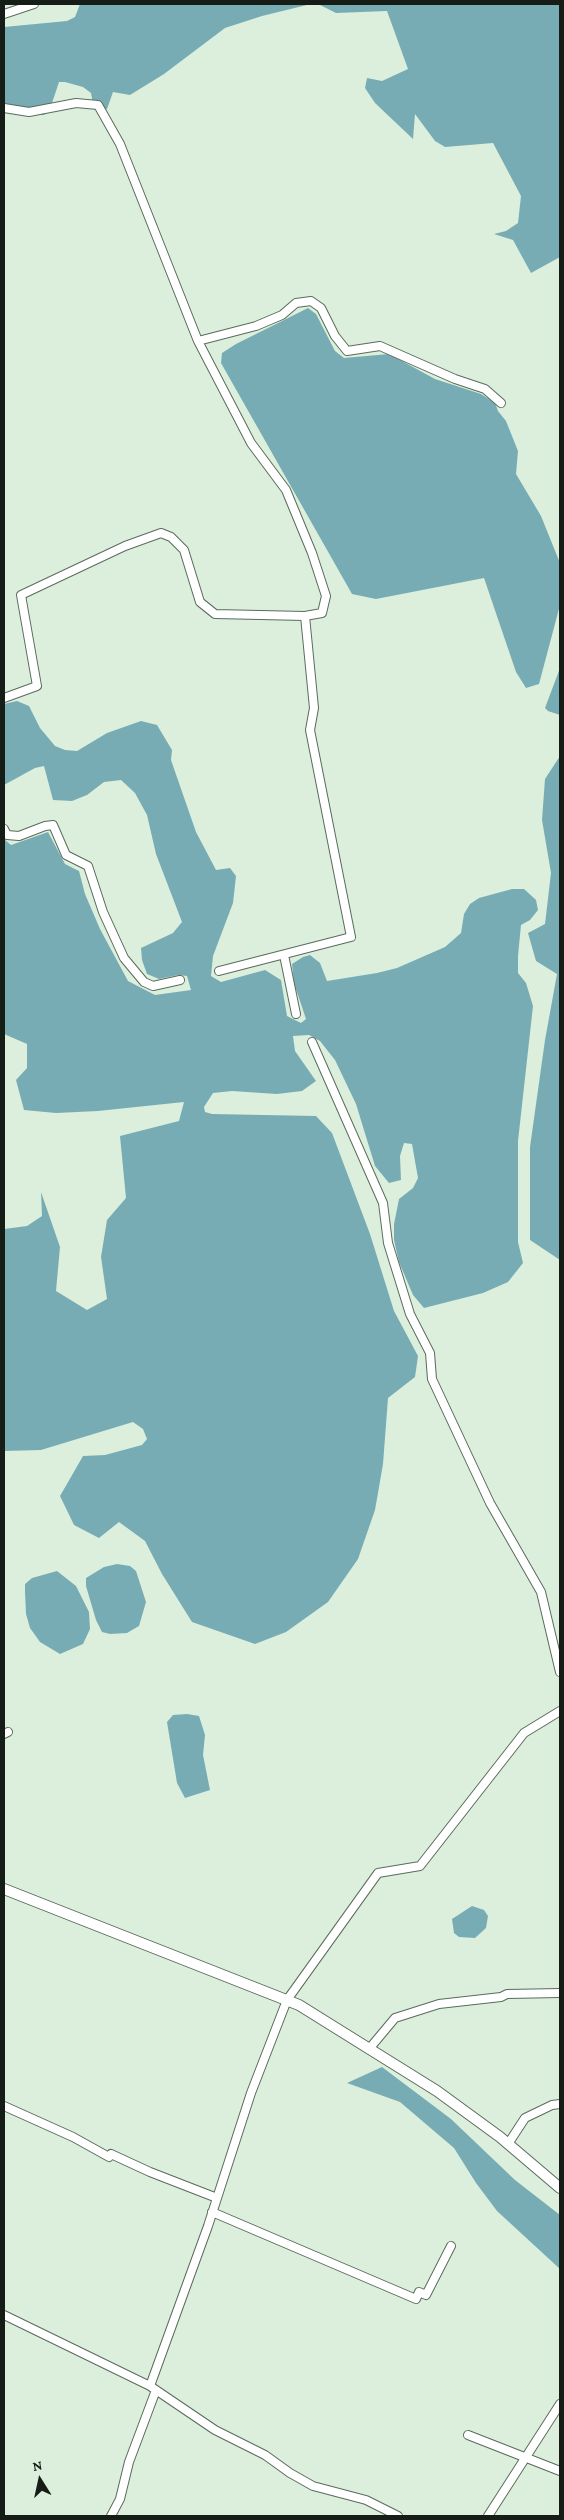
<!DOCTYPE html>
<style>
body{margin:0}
#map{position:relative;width:564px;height:2520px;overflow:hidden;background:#dcefdd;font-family:"Crimson Pro",serif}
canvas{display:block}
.frame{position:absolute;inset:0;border:5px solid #161d17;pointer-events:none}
.north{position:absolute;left:15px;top:2455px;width:50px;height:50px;-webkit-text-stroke:4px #dcefdd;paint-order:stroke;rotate:350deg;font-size:14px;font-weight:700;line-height:20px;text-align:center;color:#161d17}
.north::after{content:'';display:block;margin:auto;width:18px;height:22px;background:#161d17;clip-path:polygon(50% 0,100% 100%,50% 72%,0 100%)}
</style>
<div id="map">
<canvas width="564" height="2520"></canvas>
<div class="frame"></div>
<div class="north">N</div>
</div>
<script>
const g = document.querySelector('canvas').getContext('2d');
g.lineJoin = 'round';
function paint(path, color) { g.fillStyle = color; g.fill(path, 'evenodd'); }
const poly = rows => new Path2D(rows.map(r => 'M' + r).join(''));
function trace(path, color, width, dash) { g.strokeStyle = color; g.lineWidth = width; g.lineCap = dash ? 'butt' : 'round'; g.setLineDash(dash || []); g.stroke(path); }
const water = poly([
 [80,4,311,4,262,16,225,28,164,74,130,95,113,92,107,109,94,110,91,93,83,87,65,82,59,82,49,112,44,115,4,112,4,27,67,21,75,17],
 [318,4,560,4,560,257,531,273,513,240,494,234,506,231,518,223,521,196,493,143,445,147,435,141,415,114,413,139,375,103,365,88,367,78,382,81,408,69,387,11,336,13],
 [308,308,316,314,335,351,344,358,389,354,435,379,481,394,495,403,498,411,506,421,518,451,516,474,541,516,560,563,560,605,539,684,526,688,516,672,484,578,376,599,352,594,221,363,222,353,236,344],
 [560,668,560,715,548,711,545,708],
 [17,701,29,706,40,728,55,746,65,750,77,751,107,733,141,721,157,725,172,750,171,760,196,832,216,870,230,868,236,876,233,903,213,956,211,976,221,982,265,970,281,980,287,1016,301,1023,306,1019,294,983,292,964,303,957,310,955,320,963,327,981,377,973,397,968,445,947,461,933,464,914,470,904,479,898,512,889,524,889,536,900,538,910,530,920,521,925,518,956,518,973,526,983,533,1006,518,1141,518,1242,523,1263,508,1282,483,1293,424,1308,413,1295,399,1262,394,1240,394,1224,399,1199,413,1188,418,1178,412,1144,404,1143,400,1156,401,1180,389,1183,375,1166,356,1104,335,1060,320,1041,309,1035,293,1036,295,1051,316,1081,302,1091,277,1094,232,1091,213,1093,204,1107,205,1112,212,1114,316,1116,332,1133,370,1234,394,1311,418,1356,415,1377,388,1398,383,1464,375,1510,358,1559,328,1602,286,1632,255,1644,192,1622,162,1574,145,1541,119,1522,99,1538,74,1525,60,1496,83,1456,105,1455,142,1445,147,1439,143,1429,133,1422,41,1450,4,1451,4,1229,27,1226,42,1216,41,1192,60,1247,56,1291,87,1310,107,1299,101,1257,107,1220,126,1198,120,1136,179,1121,184,1102,98,1111,56,1113,24,1110,16,1080,27,1068,27,1044,4,1034,4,839,11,845,48,832,65,864,79,871,85,894,100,929,128,981,155,995,191,990,187,976,178,975,159,979,147,974,142,960,141,948,173,933,182,922,156,854,147,815,135,793,121,780,104,782,87,795,72,801,53,800,44,766,35,768,4,785,4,704],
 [560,756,560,1260,530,1240,530,1147,545,1040,557,974,536,961,528,933,545,924,551,873,542,820,545,779],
 [117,1564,130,1566,136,1571,146,1602,139,1626,127,1633,110,1634,102,1632,96,1620,86,1586,86,1578,104,1567],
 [57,1571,76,1586,89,1612,90,1629,83,1644,60,1654,40,1642,30,1628,26,1614,25,1592,25,1584,32,1578],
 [187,1714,199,1716,205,1735,203,1755,210,1790,185,1798,177,1783,167,1722,173,1715],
 [472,1906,484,1910,488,1916,486,1928,475,1938,459,1937,454,1933,452,1919],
 [382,2067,451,2119,515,2180,560,2215,560,2269,497,2211,476,2183,454,2148,400,2102,347,2083]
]);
const street = poly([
 [4,14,34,4],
 [4,108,29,112,76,103,98,105,120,144,198,341,256,326,282,315,296,303,311,301,321,308,335,336,347,351,380,346,455,379,485,389,501,403],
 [4,698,37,686,21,595,125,546,161,533,171,537,184,550,200,602,215,614,305,616,322,613,326,596,312,553,286,490,251,443,198,341],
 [4,829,7,835,19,836,45,826,53,825,66,855,88,866,103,912,124,958,144,982,153,986,180,980],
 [284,955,296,1014],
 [219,971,351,937,310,730,314,708,305,616],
 [312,1042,383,1203,388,1243,410,1314,430,1353,432,1379,490,1503,541,1592,560,1672],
 [4,1734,8,1732],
 [369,2049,395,2018,439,2004,501,1997,507,1994,560,1993],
 [4,2106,73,2137,109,2157,111,2154,150,2172,217,2198],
 [508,2144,525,2118,552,2105,560,2104],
 [212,2212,416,2299,419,2292,426,2295,451,2246],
 [4,2315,150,2386],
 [468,2435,560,2471],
 [111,2516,120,2499,129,2462,156,2390],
 [398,2516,366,2500,313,2486,290,2473,265,2455,215,2430,150,2386,208,2226,251,2093,287,2000,378,1873,420,1866,524,1733,560,1711],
 [488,2516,560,2404]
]);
const secondary = poly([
 [4,1889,299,2005,437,2091,500,2137,560,2188]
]);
paint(water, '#78acb4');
trace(street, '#5a6b5b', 10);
trace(secondary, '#5a6b5b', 12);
trace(street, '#fff', 8);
trace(secondary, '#fff', 10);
</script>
